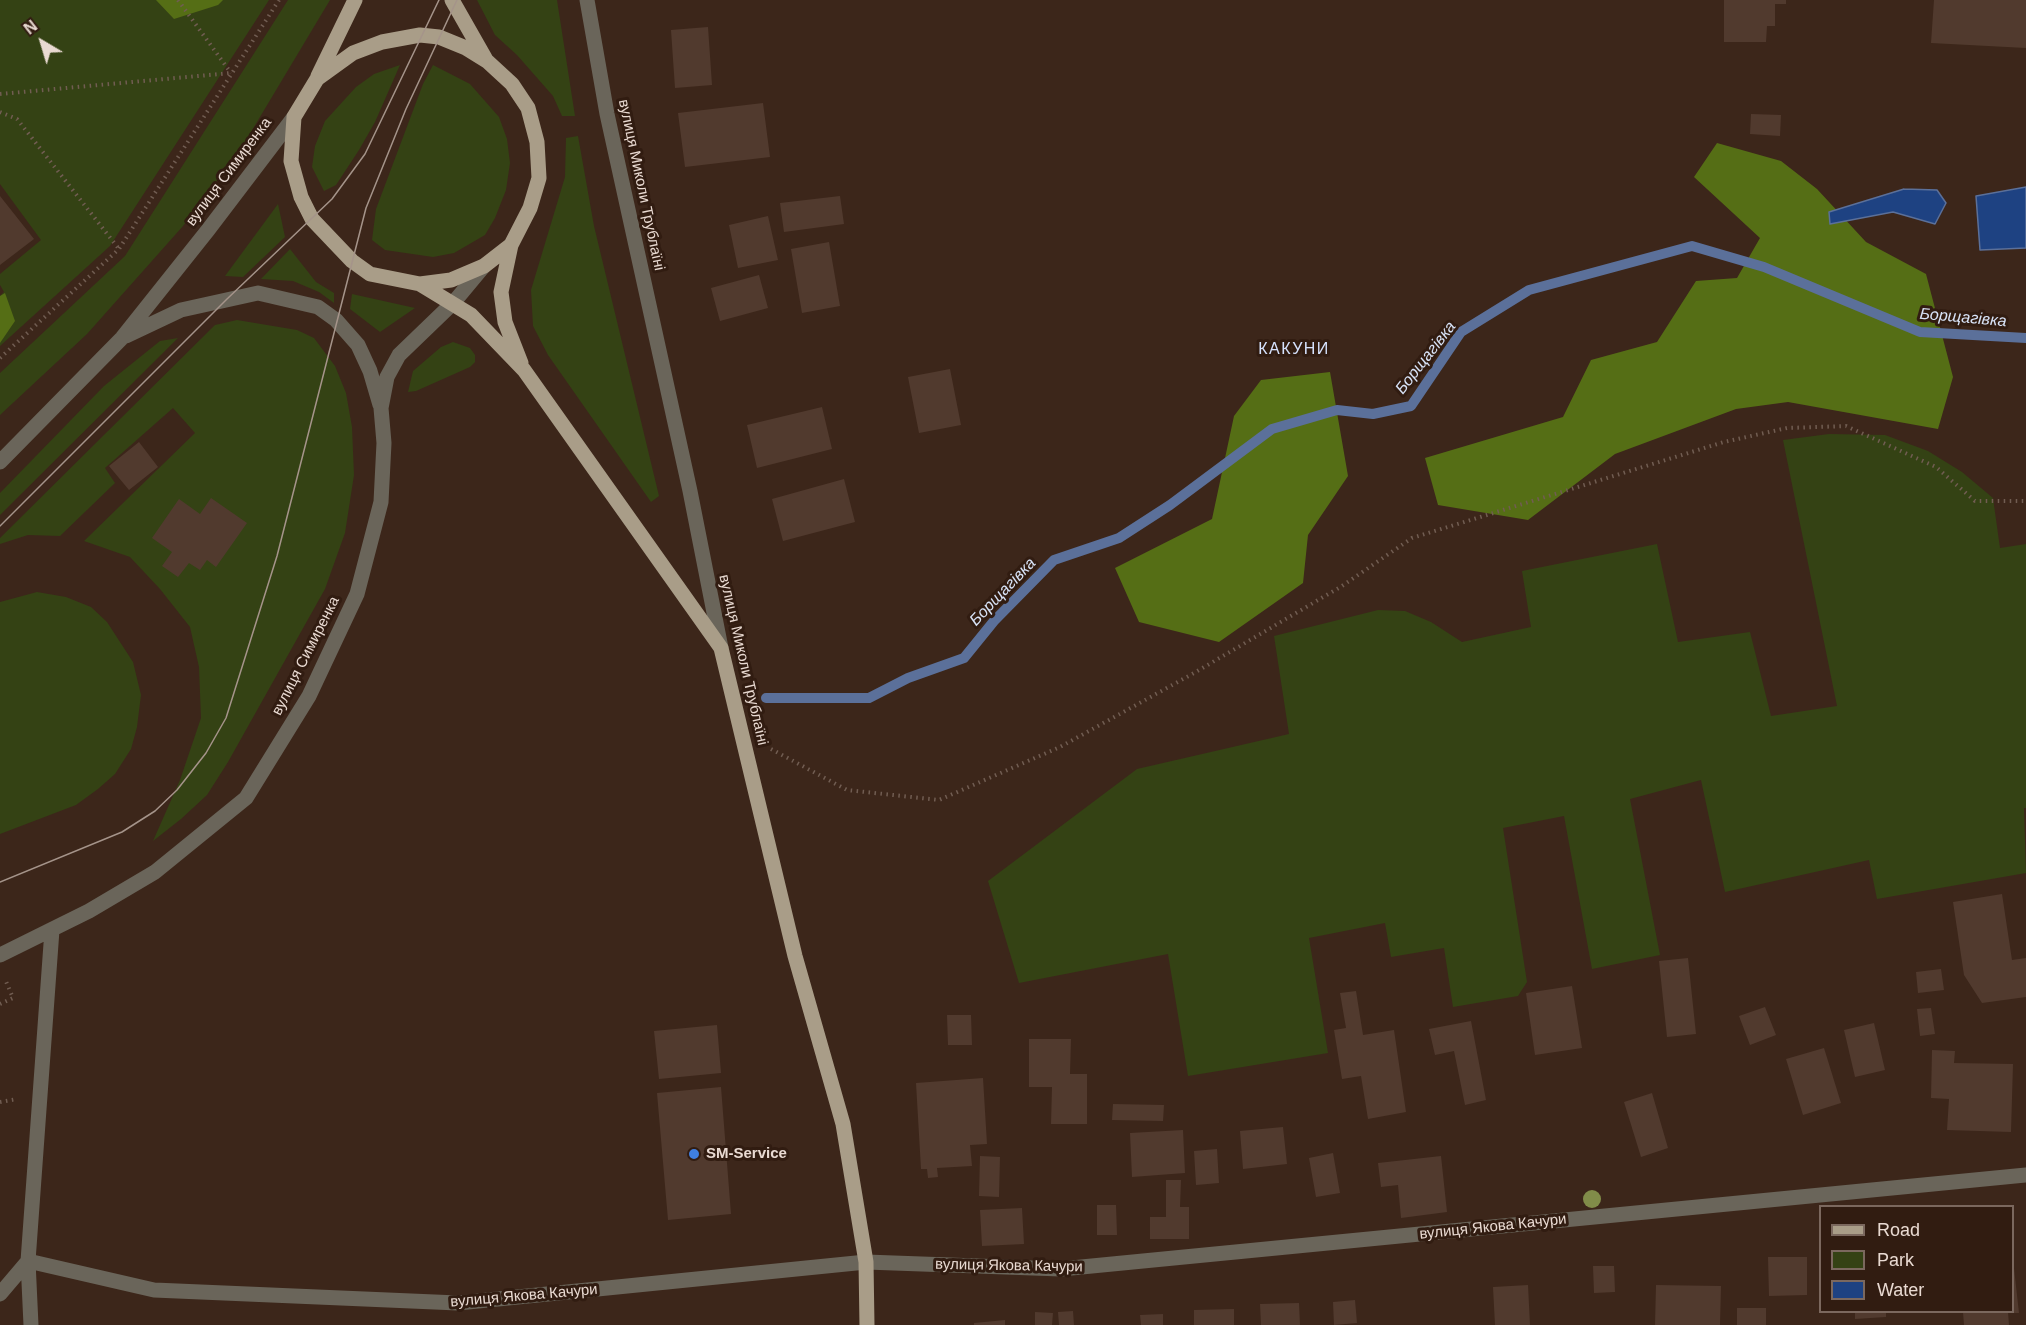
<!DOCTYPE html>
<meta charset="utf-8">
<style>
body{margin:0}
#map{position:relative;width:2026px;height:1325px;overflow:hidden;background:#3c261a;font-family:Arial,sans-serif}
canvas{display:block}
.legend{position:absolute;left:1819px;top:1205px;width:195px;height:108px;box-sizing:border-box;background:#311c11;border:2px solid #7b685e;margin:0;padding:8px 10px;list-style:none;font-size:18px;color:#e9dad2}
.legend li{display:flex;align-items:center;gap:12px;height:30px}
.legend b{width:30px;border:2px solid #7b685e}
.north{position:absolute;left:12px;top:12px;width:60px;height:60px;-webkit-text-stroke:4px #311c11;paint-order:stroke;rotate:322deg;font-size:16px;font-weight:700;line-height:24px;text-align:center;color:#e9dad2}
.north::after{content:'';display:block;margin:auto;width:21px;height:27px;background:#e9dad2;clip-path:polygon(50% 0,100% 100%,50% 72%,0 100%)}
</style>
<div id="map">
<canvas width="2026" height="1325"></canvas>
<ul class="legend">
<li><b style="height:8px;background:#a99d88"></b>Road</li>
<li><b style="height:16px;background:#344214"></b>Park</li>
<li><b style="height:16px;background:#1e4282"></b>Water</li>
</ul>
<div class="north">N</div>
</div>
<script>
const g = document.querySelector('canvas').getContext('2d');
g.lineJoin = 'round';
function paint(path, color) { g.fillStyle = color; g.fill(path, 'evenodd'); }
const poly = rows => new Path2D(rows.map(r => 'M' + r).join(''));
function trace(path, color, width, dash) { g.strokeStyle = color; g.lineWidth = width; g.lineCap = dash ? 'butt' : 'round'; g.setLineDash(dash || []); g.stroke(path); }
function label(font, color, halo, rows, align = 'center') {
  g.font = font + ' Arial,sans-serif'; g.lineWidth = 6; g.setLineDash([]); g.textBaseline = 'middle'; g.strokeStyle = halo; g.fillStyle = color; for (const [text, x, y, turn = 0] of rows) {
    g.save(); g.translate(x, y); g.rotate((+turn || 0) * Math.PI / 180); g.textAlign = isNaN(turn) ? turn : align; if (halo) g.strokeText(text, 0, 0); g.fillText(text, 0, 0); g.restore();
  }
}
const green = poly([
 [0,0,269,0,110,246,0,346,0,296,4,292,0,285,0,274,41,240,0,184],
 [288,0,330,0,242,147,183,226,87,334,0,415,0,373,125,256],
 [477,0,557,0,575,116,562,116,553,96,517,55,495,35],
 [400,65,375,122,359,150,336,185,324,191,312,167,315,146,325,121,356,87,374,74],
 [433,65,470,84,499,117,507,139,510,163,506,190,495,218,485,235,454,253,433,257,385,250,372,240,376,209,423,84],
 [578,136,594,226,659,496,651,502,548,355,533,326,531,290,565,177,566,138],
 [278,204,285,237,243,277,225,276],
 [290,249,316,282,334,293,334,303,319,292,293,281,261,279],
 [352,294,415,308,380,332,350,309],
 [237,320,297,330,314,338,335,366,346,393,352,427,354,475,345,533,325,589,228,762,207,795,181,819,153,841,180,780,201,718,199,667,190,627,160,589,130,557,84,541,195,433,173,408,105,468,115,483,60,536,28,535,0,544,0,538,215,325],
 [178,338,0,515,0,493,104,386,160,341],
 [453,342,470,348,475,355,475,362,470,367,416,391,408,392,413,371,441,347],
 [1829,434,1885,435,1928,451,1962,472,1993,498,2000,548,2026,544,2026,808,2024,808,2026,873,1877,899,1869,860,1725,892,1701,780,1630,799,1660,955,1592,969,1564,816,1503,828,1527,982,1518,996,1453,1007,1444,948,1391,957,1385,923,1309,938,1328,1053,1188,1076,1168,954,1019,983,988,881,1137,769,1289,734,1274,636,1378,610,1405,611,1431,622,1462,642,1531,627,1522,571,1657,544,1678,642,1750,632,1771,716,1837,706,1783,440],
 [37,592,66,597,91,607,107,622,133,662,141,695,137,727,131,749,115,774,98,789,76,805,0,834,0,602]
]);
const forest = poly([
 [156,0,223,0,218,5,174,19],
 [1717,143,1781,161,1817,189,1866,242,1926,274,1953,377,1938,429,1788,402,1736,409,1615,454,1528,520,1438,505,1425,458,1563,417,1591,360,1657,342,1696,281,1737,278,1760,238,1694,177],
 [5,293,15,321,0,343,0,296],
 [1330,372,1348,476,1308,535,1303,583,1219,642,1139,622,1115,568,1212,519,1234,416,1261,380]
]);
const water = poly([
 [2026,187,2026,248,1980,250,1976,196,2026,187],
 [1904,189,1937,190,1946,203,1935,224,1893,212,1830,224,1829,212,1904,189]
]);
const stream = poly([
 [766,698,869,698,908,678,964,658,994,621,1054,560,1119,538,1170,505,1272,429,1337,410,1373,414,1411,406,1461,332,1529,290,1692,246,1764,267,1920,332,2026,338]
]);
const building = poly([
 [1724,0,1786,0,1786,4,1775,4,1775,26,1767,26,1766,42,1724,42],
 [1934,0,2026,0,2026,48,1931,43],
 [708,27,712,85,675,88,671,30],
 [763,103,770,157,685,167,678,113],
 [1751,114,1781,115,1780,136,1750,134],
 [0,196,34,239,0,265],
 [840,196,844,224,784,232,780,203],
 [768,216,778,260,738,268,729,225],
 [829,242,840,306,802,313,791,249],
 [759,275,768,308,720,321,711,288],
 [950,369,961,425,919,433,908,377],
 [822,407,832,449,757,468,747,425],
 [139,442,158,467,129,490,109,466],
 [844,479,855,522,783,541,772,499],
 [211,498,247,523,216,567,207,560,200,570,189,563,178,577,162,566,172,552,152,538,179,499,200,514],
 [2002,894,2012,960,2026,958,2026,997,1982,1003,1964,975,1953,902],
 [1688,958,1696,1034,1667,1037,1659,961],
 [1941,969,1944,990,1918,993,1916,972],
 [1572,986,1582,1048,1535,1055,1526,993],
 [1356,991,1363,1035,1394,1030,1406,1112,1368,1119,1361,1076,1342,1079,1334,1030,1346,1028,1340,993],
 [1765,1007,1776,1035,1750,1045,1739,1016],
 [1931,1008,1935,1034,1920,1036,1917,1009],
 [947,1015,971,1015,972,1045,948,1045],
 [1471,1021,1486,1100,1465,1105,1454,1051,1435,1055,1429,1029],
 [1874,1023,1885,1070,1855,1077,1844,1030],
 [717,1025,721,1073,659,1079,654,1031],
 [1029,1039,1071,1039,1070,1074,1087,1074,1087,1124,1051,1124,1052,1087,1029,1087],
 [1824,1048,1841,1103,1803,1115,1786,1059],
 [1932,1050,1955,1051,1954,1063,2013,1064,2011,1132,1947,1130,1949,1099,1931,1098],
 [983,1078,987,1144,970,1145,972,1166,937,1168,938,1177,928,1178,927,1169,921,1169,916,1083],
 [721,1087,731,1214,668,1220,657,1093],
 [1652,1093,1668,1148,1641,1157,1624,1102],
 [1113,1104,1164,1105,1163,1121,1112,1120],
 [1283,1127,1287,1164,1243,1169,1240,1131],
 [1183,1130,1185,1173,1132,1177,1130,1133],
 [1217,1149,1219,1183,1196,1185,1194,1151],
 [1333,1153,1340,1193,1316,1197,1309,1158],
 [980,1156,1000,1157,999,1197,979,1196],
 [1441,1156,1447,1212,1401,1218,1398,1185,1381,1187,1378,1163],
 [1166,1180,1181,1180,1180,1207,1189,1207,1189,1239,1150,1239,1150,1217,1166,1217],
 [1097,1205,1116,1205,1117,1235,1097,1235],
 [1022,1208,1024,1244,982,1246,980,1210],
 [2012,1250,2019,1313,2012,1313],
 [1768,1257,1807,1257,1807,1295,1769,1296],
 [1593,1266,1614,1266,1615,1292,1594,1293],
 [1528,1285,1530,1325,1495,1325,1493,1287],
 [1656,1285,1721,1286,1720,1325,1655,1325],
 [1355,1300,1357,1323,1334,1325,1333,1302],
 [1299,1303,1300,1325,1261,1325,1260,1304],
 [1737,1308,1766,1308,1766,1325,1737,1325],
 [1234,1309,1234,1325,1194,1325,1194,1310],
 [1073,1311,1074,1325,1059,1325,1058,1312],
 [1035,1312,1053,1313,1052,1325,1035,1325],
 [1855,1312,1886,1312,1886,1317,1855,1319],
 [1963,1312,2008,1312,2009,1325,1964,1325],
 [1163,1314,1163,1325,1141,1325,1140,1315],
 [1005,1320,1005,1325,974,1325,974,1323]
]);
const path = poly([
 [178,0,231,73],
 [0,94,231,73],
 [0,112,17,119,119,249],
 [0,358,119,249,279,0],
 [771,749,847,790,939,800,1060,747,1194,673,1342,586,1412,538,1724,442,1787,428,1846,426,1936,467,1975,501,2026,501],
 [0,1004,13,998,5,979],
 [0,1102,17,1099]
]);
const minor = poly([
 [587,0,607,114,690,491,721,648],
 [126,336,181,310,258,293,318,307,336,320,358,345,370,371,380,405],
 [0,462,122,338,208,230,294,117],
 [0,955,89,911,155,872,246,798,309,696,357,594,381,502,384,443,381,408,387,377,399,355,454,302,484,266],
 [0,1294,28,1261,154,1290,458,1303,866,1262,1061,1269,2026,1175],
 [31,1325,28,1261,52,930]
]);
const major = poly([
 [452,0,485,58],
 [318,76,355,0],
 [511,245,484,266,451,280,420,284,370,274,352,261,312,219,301,197,291,161,294,117,317,79,353,53,382,42,420,35,439,37,466,48,487,61,512,84,528,108,537,142,539,178,530,208,511,245,501,292,505,322,521,363],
 [420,284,471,315,524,370,721,648,795,956,843,1124,866,1262,867,1325]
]);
const tram = poly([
 [0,526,227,299,332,199,365,154,439,0],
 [0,882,122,832,155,811,177,790,206,753,226,718,277,556,366,208,406,109,457,0]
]);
const trees = [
 [1592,1199]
];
const markers = [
 [694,1154,6,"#3f7fe0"]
];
const streetNames = [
 ["вулиця Симиренка",229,172,-53],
 ["вулиця Миколи Трублаїні",641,185,78],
 ["вулиця Симиренка",306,656,-63],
 ["вулиця Миколи Трублаїні",743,660,77],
 ["вулиця Якова Качури",1493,1227,-6],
 ["вулиця Якова Качури",1009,1266,1],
 ["вулиця Якова Качури",524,1296,-5]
];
const poiNames = [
 ["SM-Service",706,1154]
];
const waterNames = [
 ["Борщагівка",1963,318,5],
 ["Борщагівка",1426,358,-52],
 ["Борщагівка",1003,592,-46]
];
const neighbourhoodNames = [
 ["КАКУНИ",1294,350]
];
paint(green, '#344214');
paint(forest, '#556e15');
paint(water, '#1e4282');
trace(water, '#5b709a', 1.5);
trace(stream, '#5b709a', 10);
paint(building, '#513a2e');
trace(path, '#715d52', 4, [1.5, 4.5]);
trace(minor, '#6a655a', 15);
trace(major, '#a99d88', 15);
trace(tram, '#a5948a', 1.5);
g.fillStyle = '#818c49';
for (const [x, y] of trees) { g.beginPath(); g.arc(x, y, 9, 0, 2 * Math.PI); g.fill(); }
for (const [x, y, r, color] of markers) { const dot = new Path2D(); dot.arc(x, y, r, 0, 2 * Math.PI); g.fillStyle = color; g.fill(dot); trace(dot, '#311c11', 2); }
label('15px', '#e9dad2', '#311c11', streetNames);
label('bold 15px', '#e9dad2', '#311c11', poiNames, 'left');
label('italic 16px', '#d8e3f7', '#311c11', waterNames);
g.letterSpacing = '1.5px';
label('16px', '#d6e2fd', '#311c11', neighbourhoodNames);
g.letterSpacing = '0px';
</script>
